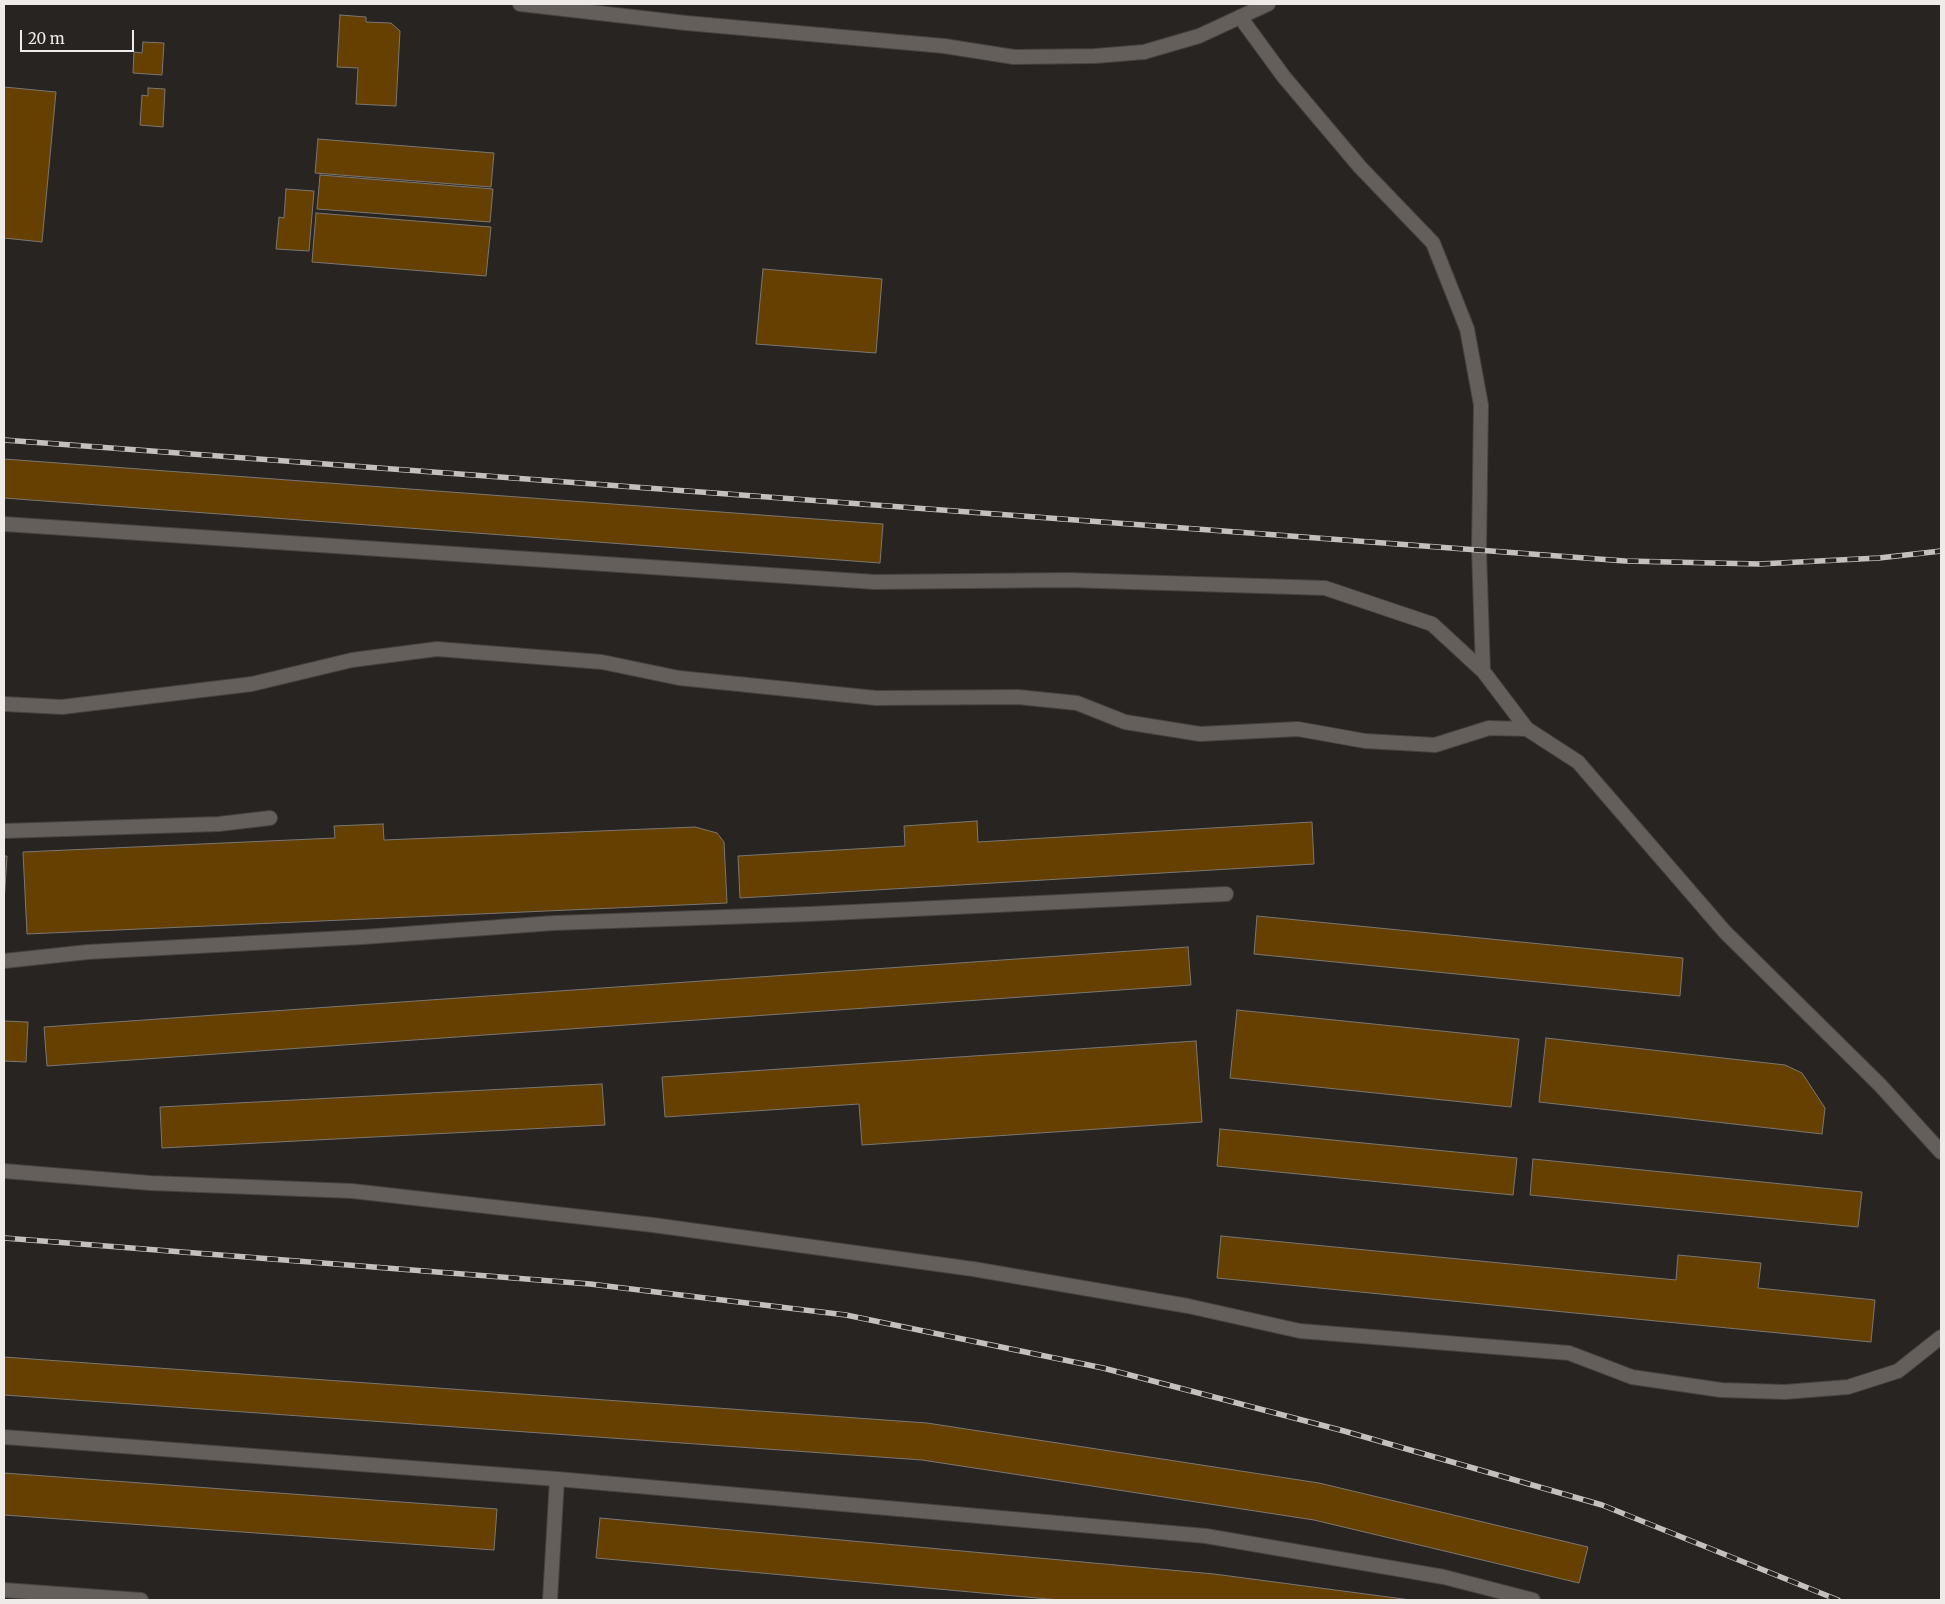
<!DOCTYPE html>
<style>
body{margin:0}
#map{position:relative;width:1945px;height:1604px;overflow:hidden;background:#282421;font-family:Merriweather,serif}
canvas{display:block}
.frame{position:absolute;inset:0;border:5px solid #eeebe9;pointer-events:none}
.scale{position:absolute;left:20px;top:30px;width:114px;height:22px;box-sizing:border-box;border:2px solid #eeebe9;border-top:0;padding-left:6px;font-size:15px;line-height:18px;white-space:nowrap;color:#eeebe9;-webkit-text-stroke:4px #282421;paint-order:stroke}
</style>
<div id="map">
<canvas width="1945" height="1604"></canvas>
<div class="frame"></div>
<div class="scale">20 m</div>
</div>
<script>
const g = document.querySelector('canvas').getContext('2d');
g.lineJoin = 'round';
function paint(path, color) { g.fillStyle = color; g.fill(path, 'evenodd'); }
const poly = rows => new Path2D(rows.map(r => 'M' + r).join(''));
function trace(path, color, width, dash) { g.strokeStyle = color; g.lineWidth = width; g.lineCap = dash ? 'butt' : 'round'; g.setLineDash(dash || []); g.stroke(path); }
const building = poly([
 [340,15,366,17,366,22,391,23,400,31,396,106,356,104,358,68,337,67,340,15],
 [143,42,164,43,162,75,133,73,134,52,142,53,143,42],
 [4,87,56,92,42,242,4,238,4,87],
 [148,88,165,89,163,127,140,125,142,95,148,96,148,88],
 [318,139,494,153,491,187,315,173,318,139],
 [320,175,493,189,490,222,317,209,320,175],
 [286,189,314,191,309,251,276,249,279,217,284,218,286,189],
 [316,213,491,227,486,276,312,262,316,213],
 [763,269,882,279,876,353,756,344,763,269],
 [4,459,883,524,880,563,4,498,4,459],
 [977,821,978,842,1312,822,1314,864,740,898,738,856,905,846,904,826,977,821],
 [383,824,384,840,695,827,717,833,724,842,727,903,27,934,23,852,335,838,334,826,383,824],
 [4,856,7,856,4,903,4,856],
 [1257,916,1683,958,1680,996,1254,954,1257,916],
 [1188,947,1191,985,47,1066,44,1027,1188,947],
 [1237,1010,1519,1039,1511,1107,1230,1078,1237,1010],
 [4,1021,28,1022,26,1062,4,1061,4,1021],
 [1546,1038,1785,1065,1802,1073,1825,1108,1822,1134,1539,1102,1546,1038],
 [1196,1041,1202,1122,862,1145,859,1104,665,1117,662,1077,1196,1041],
 [602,1084,605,1125,162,1148,160,1107,602,1084],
 [1220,1129,1517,1158,1513,1195,1217,1166,1220,1129],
 [1533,1159,1862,1192,1858,1227,1530,1195,1533,1159],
 [1221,1236,1676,1280,1678,1255,1761,1263,1758,1288,1875,1300,1871,1342,1217,1278,1221,1236],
 [4,1357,927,1423,1319,1483,1588,1547,1579,1583,1314,1520,922,1460,4,1395,4,1357],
 [4,1473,497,1509,494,1550,4,1515,4,1473],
 [600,1518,1214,1574,1411,1600,1059,1600,596,1558,600,1518]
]);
const service = poly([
 [520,4,686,23,944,46,1014,57,1095,56,1144,52,1199,36,1268,4],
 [4,524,875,582],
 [4,831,219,824,270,818],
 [4,961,88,952,363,937,554,923,810,914,1226,894],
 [4,1437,557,1479,1206,1536,1444,1577,1533,1600],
 [550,1600,557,1479]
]);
const minor = poly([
 [1240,17,1284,77,1360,167,1433,243,1467,329,1481,405,1479,550,1483,671],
 [875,582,1068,580,1325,588,1432,624,1483,671,1527,729],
 [4,704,62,707,252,684,352,660,437,649,602,662,679,678,876,698,1018,697,1077,703,1125,722,1200,734,1298,729,1365,741,1435,745,1489,728,1527,729,1578,762,1725,932,1880,1085,1941,1152],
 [4,1171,150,1183,352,1191,653,1225,973,1269,1188,1306,1300,1331,1569,1353,1632,1377,1721,1390,1785,1392,1848,1387,1898,1371,1941,1337]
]);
const tertiary = poly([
 [4,1590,141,1600]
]);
const rail = poly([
 [4,440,1625,561,1759,564,1879,558,1941,551],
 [4,1238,590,1284,846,1315,1103,1368,1344,1431,1602,1505,1838,1600]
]);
paint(building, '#654000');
trace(building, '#7b7772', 1);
trace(service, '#464240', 16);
trace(minor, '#464240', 16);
trace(tertiary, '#464240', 16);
trace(service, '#645f5b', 14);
trace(minor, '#645f5b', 14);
trace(tertiary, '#645f5b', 14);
trace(rail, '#c3c0be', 5.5);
trace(rail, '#282421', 4, [11]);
</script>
